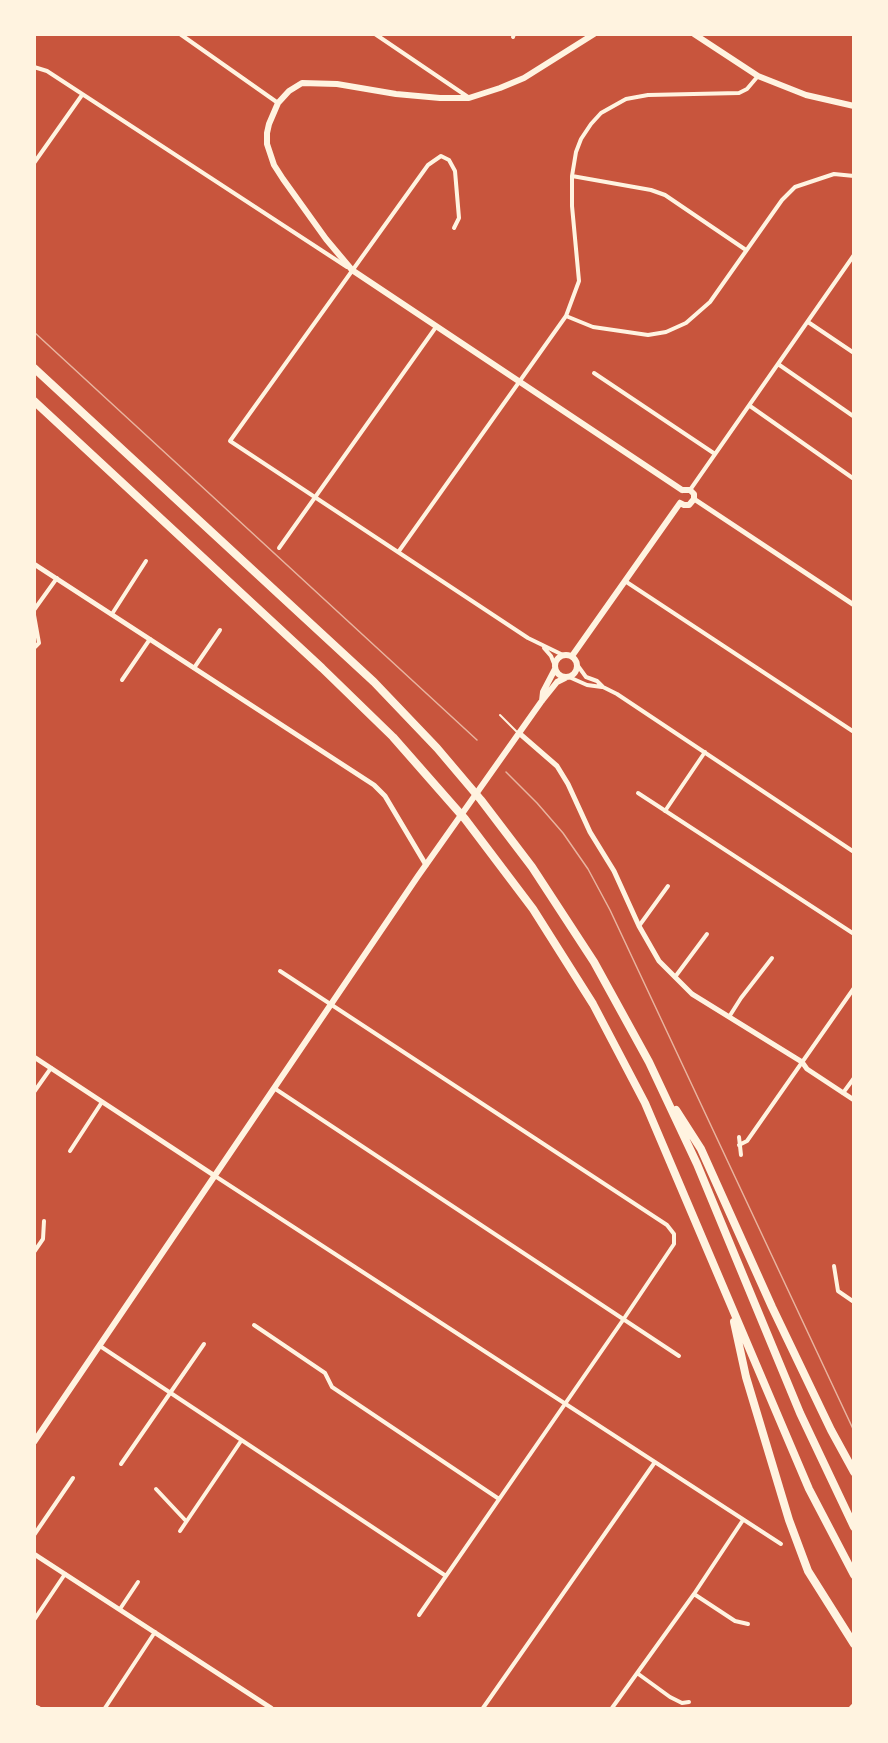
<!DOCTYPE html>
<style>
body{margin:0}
#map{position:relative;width:888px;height:1743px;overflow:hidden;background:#c8553d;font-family:Helvetica,sans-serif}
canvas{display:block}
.frame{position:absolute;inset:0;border:36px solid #fff3e0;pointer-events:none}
</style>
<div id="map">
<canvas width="888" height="1743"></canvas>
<div class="frame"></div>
</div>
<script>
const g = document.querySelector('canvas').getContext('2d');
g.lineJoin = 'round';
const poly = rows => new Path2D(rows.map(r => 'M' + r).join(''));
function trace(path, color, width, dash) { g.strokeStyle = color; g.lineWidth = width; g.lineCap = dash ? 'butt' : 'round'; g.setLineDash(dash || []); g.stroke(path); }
const service = poly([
 [500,715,517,732]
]);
const minor = poly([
 [180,34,278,103],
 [375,34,468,97],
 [513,37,514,34],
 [34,67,47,71,347,267],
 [34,163,82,95],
 [572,176,651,190,665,195,746,250],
 [454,228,459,218,455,171,449,160,441,156,428,165,230,441,528,638,563,655],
 [566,316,593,327,648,335,666,332,686,323,710,302,782,200,795,187,834,174,854,176],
 [808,322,854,353],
 [778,364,853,416],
 [594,373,715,454],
 [750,406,854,479],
 [690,490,854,255],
 [279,548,436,327],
 [399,551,566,316,579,281,572,206,572,176,576,152,581,139,591,124,601,113,626,99,648,95,739,93,747,89,758,76],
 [625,581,854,732],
 [34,610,57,578],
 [112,614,146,561],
 [34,615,39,643,34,648],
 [544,648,551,656,555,666],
 [578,666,586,677,597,681,603,687,617,694,854,852],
 [194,668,220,630],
 [569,677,587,685,602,687],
 [122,680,150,639],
 [638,793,854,934],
 [665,811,705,752],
 [639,926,668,886],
 [280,971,667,1225,674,1234,674,1244,623,1320,419,1615],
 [675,977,707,934],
 [729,1017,741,998,772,958],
 [274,1088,679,1356],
 [34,1092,51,1068],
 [843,1093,854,1078],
 [739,1137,741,1155],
 [739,1145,747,1141,854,988],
 [70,1151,102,1102],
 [215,1176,781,1544],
 [34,1252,43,1239,44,1221],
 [834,1266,838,1291,854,1302],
 [254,1325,325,1373,332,1387,499,1499],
 [100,1346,446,1576],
 [121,1464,204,1344],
 [156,1489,186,1521],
 [180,1531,241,1441],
 [34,1535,73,1478],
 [694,1594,735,1621,748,1624],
 [120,1609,138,1582],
 [34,1620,65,1574],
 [637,1673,670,1697,682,1703,689,1702],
 [34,1706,39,1708],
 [105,1708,155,1632],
 [483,1708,655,1462],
 [612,1708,694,1594,743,1520]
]);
const tertiary = poly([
 [694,499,854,605],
 [34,564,374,785,385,796,426,865],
 [519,733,557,766,568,784,590,832,614,871,639,926,659,961,692,994,802,1062,807,1069,854,1100],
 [34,1057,215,1176],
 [34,1554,271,1708]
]);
const secondary = poly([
 [594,34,524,78,500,88,469,98,440,98,396,94,337,84,302,83,289,91,278,103,269,124,267,133,267,144,274,165,283,179,326,239,352,270,682,490],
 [694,34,758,76,806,95,854,106],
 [680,503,684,505,689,505,694,499,694,494,690,490,682,490],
 '555 666a11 11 0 1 1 22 0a11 11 0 1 1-22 0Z',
 [572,656,680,503],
 [542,701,543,692,555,669],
 [34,1442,418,876,541,702,557,682,565,678],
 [852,1708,854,1706]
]);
const motorway = poly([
 [34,368,374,682,437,748,481,800,532,867,594,962,649,1062,697,1164,800,1413,854,1527],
 [34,401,322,668,393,737,465,819,533,909,593,1004,645,1103,809,1489,854,1575],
 [676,1110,701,1149,772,1307,831,1430,854,1472],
 [734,1322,746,1377,789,1520,808,1571,854,1644]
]);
const tram = poly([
 [34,332,477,740],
 [506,772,537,803,563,833,588,869,610,910,854,1431]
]);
trace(service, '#fff3e0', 2);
trace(minor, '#fff3e0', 4);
trace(tertiary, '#fff3e0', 5);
trace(secondary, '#fff3e0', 6);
trace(motorway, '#fff3e0', 8);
trace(tram, '#e9b49f', 1.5);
</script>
